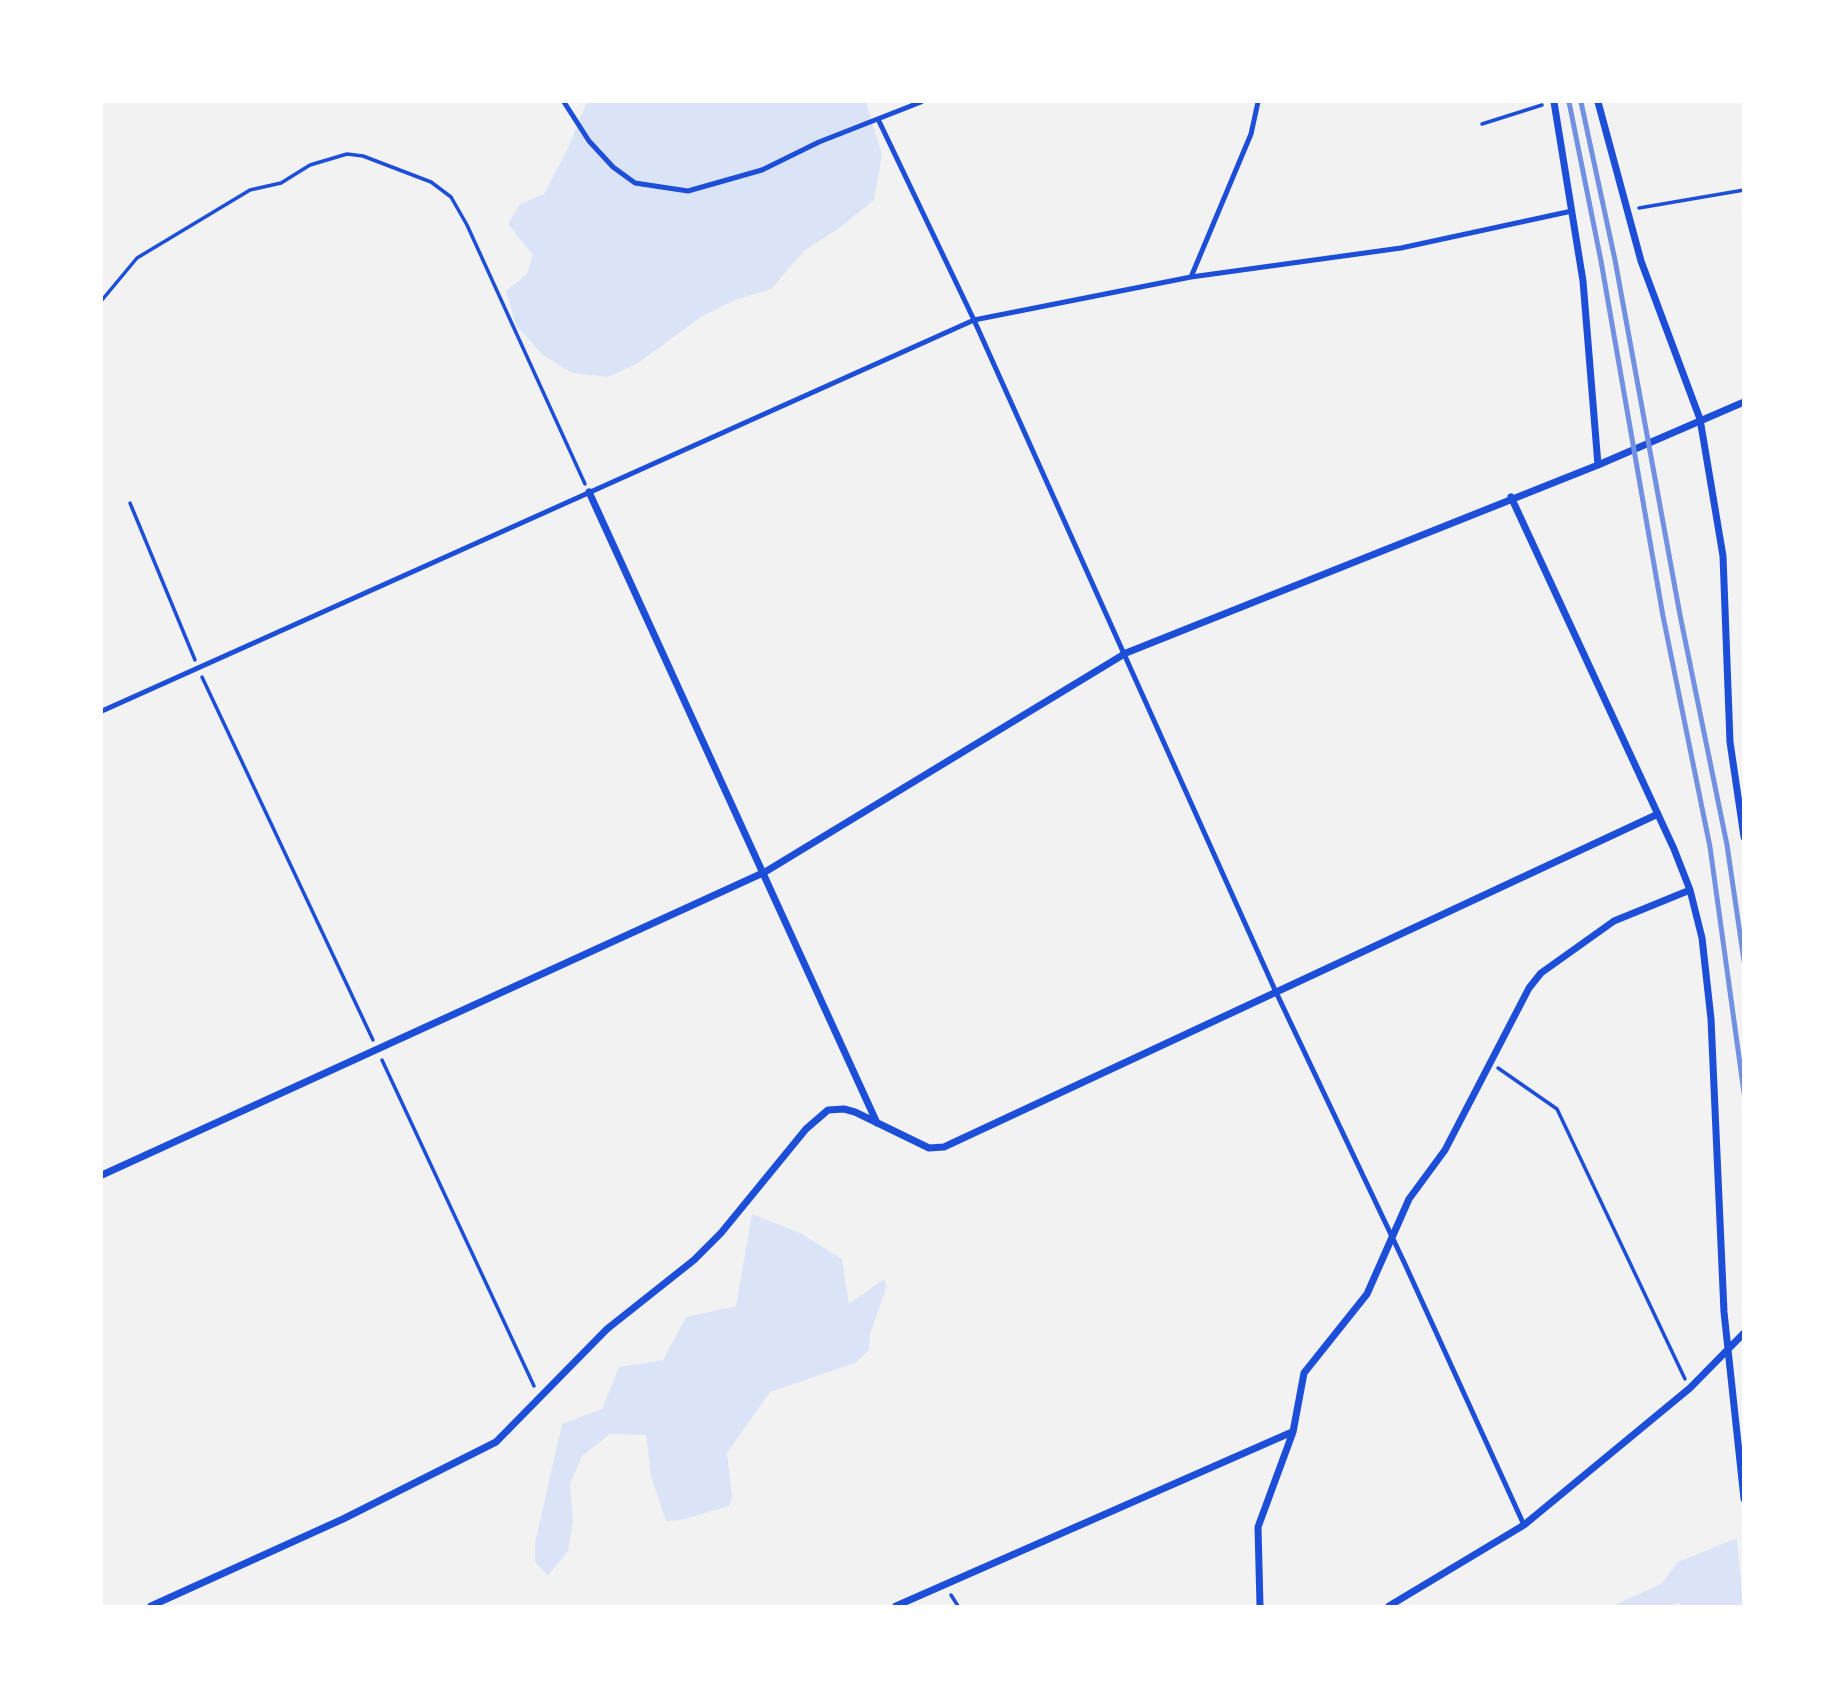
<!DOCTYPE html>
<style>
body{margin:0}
#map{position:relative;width:1845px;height:1708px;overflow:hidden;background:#f2f2f2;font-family:"Noto Sans",sans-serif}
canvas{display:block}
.frame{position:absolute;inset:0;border:103px solid #fff;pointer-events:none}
</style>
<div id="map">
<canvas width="1845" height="1708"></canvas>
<div class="frame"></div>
</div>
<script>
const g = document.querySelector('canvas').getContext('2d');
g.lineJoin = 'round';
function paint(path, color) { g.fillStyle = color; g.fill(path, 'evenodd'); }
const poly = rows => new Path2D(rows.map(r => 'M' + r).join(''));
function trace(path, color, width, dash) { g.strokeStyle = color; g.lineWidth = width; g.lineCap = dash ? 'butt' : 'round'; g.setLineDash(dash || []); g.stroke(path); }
const green = poly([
 [587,102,866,102,882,155,874,200,838,229,804,251,771,289,735,300,701,317,638,363,608,377,572,373,543,355,516,325,506,291,527,274,533,255,508,224,520,204,544,194,567,150],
 [752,1214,800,1233,842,1259,849,1304,884,1279,887,1286,870,1334,869,1350,855,1363,770,1392,727,1453,732,1497,729,1506,681,1520,666,1521,651,1476,646,1435,610,1434,582,1456,570,1484,573,1522,568,1551,548,1576,535,1562,535,1543,562,1424,602,1409,619,1367,663,1360,686,1317,736,1306],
 [1737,1538,1743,1606,1680,1606,1679,1603,1669,1606,1612,1606,1661,1584,1678,1562]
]);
const path = poly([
 [1482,124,1542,105],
 [1639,208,1744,190],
 [102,300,137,258,250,190,281,183,310,165,347,154,363,156,431,182,451,197,467,225,585,484],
 [130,503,195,660],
 [202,677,373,1040],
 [382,1060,534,1386],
 [1498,1068,1557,1109,1685,1379],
 [951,1595,958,1606]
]);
const service = poly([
 [564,102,589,141,613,167,635,183,688,191,762,170,819,142,921,102],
 [878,119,974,320,1275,990,1404,1262,1524,1525],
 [1191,277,1251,134,1258,102],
 [102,711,974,320,1191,277,1401,248,1572,211]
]);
const minor = poly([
 [1554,102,1583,281,1598,465],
 [1598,102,1641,261,1700,419,1723,556,1730,742,1744,837],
 [589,492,877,1123],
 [1511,497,1674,849,1690,890,1702,938,1711,1019,1724,1312,1744,1499],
 [102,1175,765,872,1126,653,1598,465,1744,402],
 [151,1606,343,1519,496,1442,607,1329,694,1260,721,1233,806,1129,828,1110,844,1109,855,1112,929,1148,944,1147,1658,814],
 [896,1606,1292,1432],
 [1260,1606,1258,1527,1293,1432,1304,1373,1367,1294,1409,1199,1445,1150,1529,988,1541,973,1614,921,1690,890],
 [1389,1606,1524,1525,1690,1388,1744,1333]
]);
const rail = poly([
 [1569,102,1601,261,1663,616,1710,847,1744,1093],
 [1581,102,1615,260,1680,615,1727,845,1744,961]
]);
paint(green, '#dbe4f7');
trace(path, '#1d4ed8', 3.5);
trace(service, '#1d4ed8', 5);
trace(minor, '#1d4ed8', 7);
trace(rail, '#7290e2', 5);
</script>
